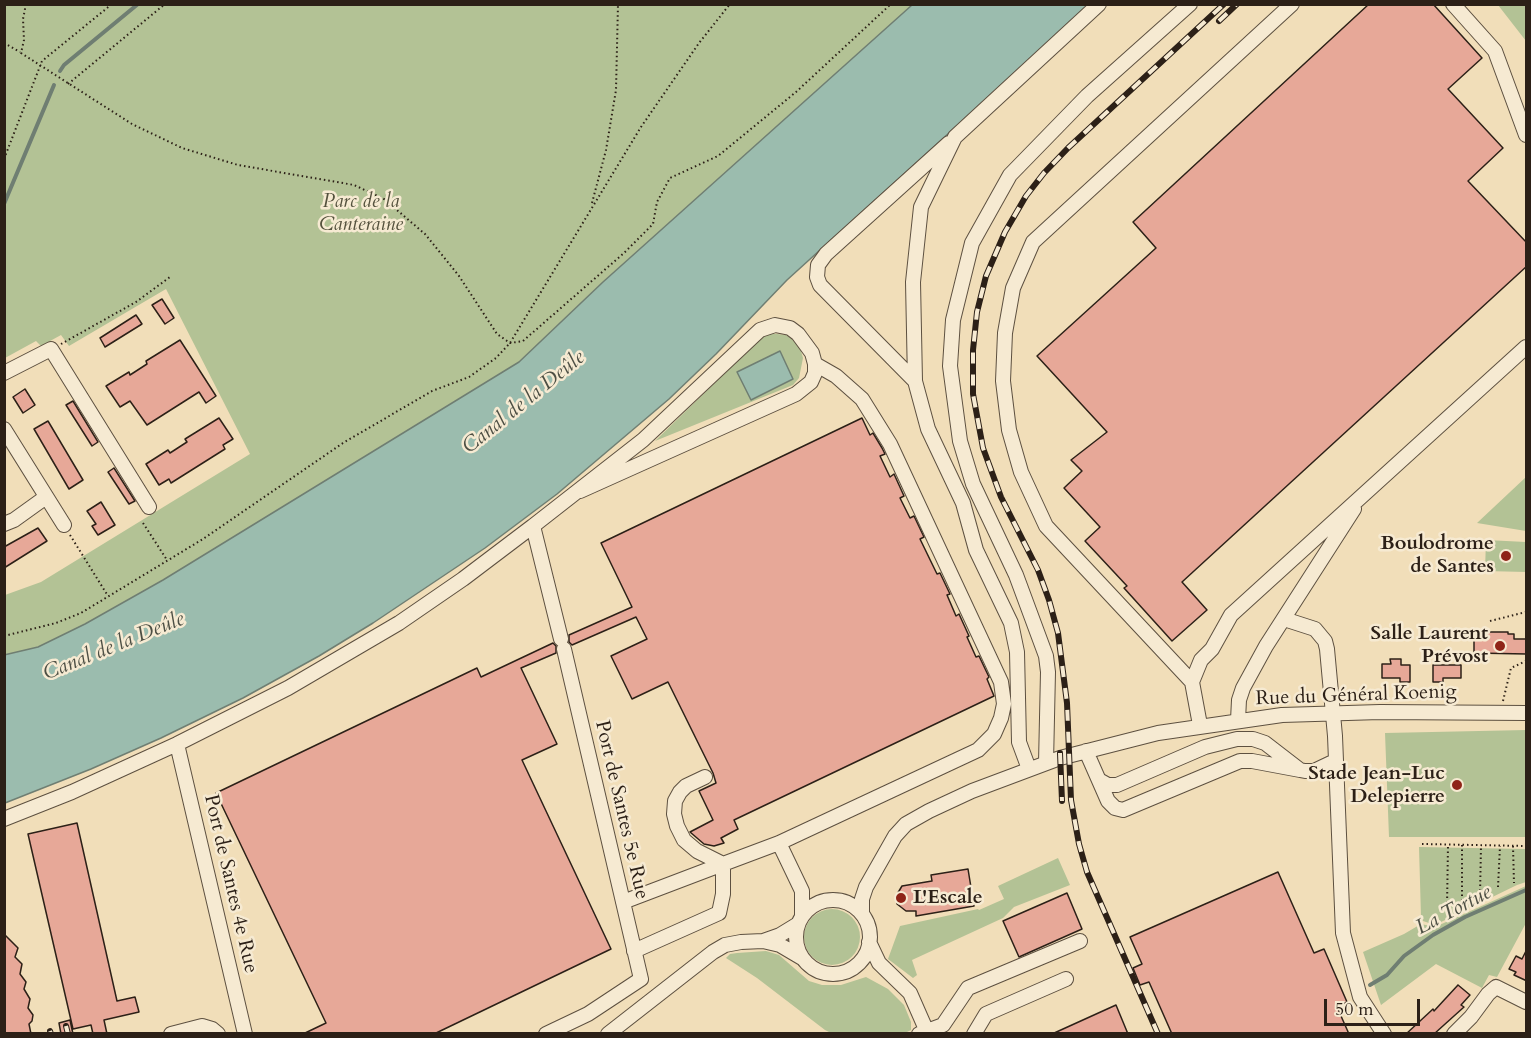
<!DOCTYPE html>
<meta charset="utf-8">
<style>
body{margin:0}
#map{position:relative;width:1531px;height:1038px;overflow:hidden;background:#f1deb9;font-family:Cardo,serif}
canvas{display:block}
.frame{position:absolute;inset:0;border:6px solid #2c2017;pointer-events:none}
.scale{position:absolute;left:1324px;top:999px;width:96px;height:27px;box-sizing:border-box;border:3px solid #2c2017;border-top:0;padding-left:8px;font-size:18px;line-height:21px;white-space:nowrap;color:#2c2017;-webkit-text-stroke:4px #f6ead2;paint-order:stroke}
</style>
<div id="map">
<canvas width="1531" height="1038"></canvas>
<div class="frame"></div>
<div class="scale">50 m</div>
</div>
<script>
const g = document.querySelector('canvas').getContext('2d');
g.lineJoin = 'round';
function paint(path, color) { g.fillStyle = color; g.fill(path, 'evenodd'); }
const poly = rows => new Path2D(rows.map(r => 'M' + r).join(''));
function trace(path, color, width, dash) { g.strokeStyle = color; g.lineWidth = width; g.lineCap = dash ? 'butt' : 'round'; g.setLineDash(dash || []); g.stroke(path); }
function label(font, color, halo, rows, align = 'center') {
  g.font = font + ' Cardo,serif'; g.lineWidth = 5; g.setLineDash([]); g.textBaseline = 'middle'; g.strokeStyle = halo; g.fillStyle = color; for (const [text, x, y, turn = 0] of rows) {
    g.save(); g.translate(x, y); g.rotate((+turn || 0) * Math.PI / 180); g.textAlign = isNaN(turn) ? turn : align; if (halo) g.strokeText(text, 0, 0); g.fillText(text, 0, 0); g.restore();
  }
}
const green = poly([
 [4,5,912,5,603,282,519,362,163,580,85,624,38,647,5,655,5,595,41,582,250,454,166,289,69,346,61,335,41,346,36,341,5,358],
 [1498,5,1526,5,1526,41],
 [769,333,786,335,799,344,803,358,799,378,793,385,655,441,761,338],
 [1526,477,1526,531,1477,523],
 [1486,540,1526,542,1526,572,1485,571],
 [1526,730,1526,837,1389,837,1385,733],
 [1419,847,1526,849,1526,882,1517,885,1441,922,1429,923,1423,921,1421,917],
 [1058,858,1070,885,1014,907,1003,918,912,960,917,975,913,978,888,959,900,926,978,909,979,910,1004,899,998,886],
 [1526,886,1526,923,1497,977,1489,975,1482,988,1436,964,1381,1005,1363,952,1404,934,1421,924,1435,927],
 '804 937a28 28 0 1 1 56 0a28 28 0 1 1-56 0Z',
 [766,951,779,955,809,981,822,985,841,985,866,977,888,989,904,1005,911,1022,911,1030,903,1034,833,1034,825,1030,757,978,726,958,730,954,737,953]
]);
const water = poly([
 [912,5,1090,5,787,280,716,354,669,399,557,494,485,548,373,623,319,656,243,698,161,738,91,769,5,803,4,655,38,647,85,624,163,580,519,362,603,282,912,5],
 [780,351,793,379,751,400,737,372,780,351]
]);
const stream = poly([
 [60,71,64,65,138,4],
 [4,204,54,85],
 [1370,985,1387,975,1404,956,1433,935,1465,917,1526,890]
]);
const building = poly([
 [1369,4,1433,4,1482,58,1448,89,1503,148,1468,181,1527,243,1527,266,1182,582,1207,610,1172,641,1124,588,1127,586,1085,541,1100,527,1064,488,1082,471,1071,460,1107,432,1037,356,1156,248,1133,222,1369,4],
 [162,299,174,318,165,324,152,305,162,299],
 [136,315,142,324,105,347,100,338,136,315],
 [180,340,216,396,206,403,199,392,147,425,130,401,120,407,106,386,129,372,130,375,147,364,146,361,180,340],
 [25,389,35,405,23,413,13,397,25,389],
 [73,401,98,442,92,446,66,405,73,401],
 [219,418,233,439,223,445,225,449,171,483,169,479,159,485,146,464,168,450,170,453,187,442,185,439,219,418],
 [862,418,870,435,873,433,882,448,885,454,880,456,890,477,894,474,904,496,900,498,910,518,914,516,924,537,920,539,937,574,940,573,950,594,947,595,956,616,959,614,969,636,967,637,976,657,979,656,989,677,987,679,994,696,734,820,738,829,721,838,724,843,714,846,704,844,690,832,713,820,699,791,716,783,713,773,668,682,632,699,611,656,647,639,636,617,572,645,569,642,569,635,632,607,601,543,862,418],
 [48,421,83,480,69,489,34,429,48,421],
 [114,468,135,501,129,504,108,472,114,468],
 [101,502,115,525,98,535,92,526,96,524,87,511,101,502],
 [38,528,47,541,4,568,4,547,38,528],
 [1474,632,1508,632,1508,634,1514,634,1514,639,1527,639,1527,654,1474,653,1474,632],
 [553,643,556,646,556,653,521,668,557,744,522,760,611,949,434,1034,303,1034,326,1023,216,793,477,668,481,677,553,643],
 [1390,659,1401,659,1401,665,1410,665,1410,682,1400,682,1400,678,1382,678,1382,664,1391,664,1390,659],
 [1433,665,1461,665,1461,678,1443,678,1443,682,1433,682,1433,665],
 [77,823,117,1001,135,997,139,1012,104,1020,107,1034,93,1034,91,1025,73,1029,28,834,77,823],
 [968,869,974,906,916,916,916,911,906,911,897,904,896,896,902,886,932,881,931,875,968,869],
 [1278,872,1314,953,1324,949,1347,1002,1337,1007,1349,1034,1172,1034,1149,982,1140,985,1133,968,1142,964,1130,937,1278,872],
 [1067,893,1082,929,1019,957,1003,921,1067,893],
 [4,934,18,948,15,957,22,964,20,974,26,982,24,989,30,999,28,1008,33,1015,32,1021,29,1024,31,1034,4,1034,4,934],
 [1527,949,1527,981,1514,975,1516,972,1509,969,1516,956,1522,959,1527,949],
 [1458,985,1470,995,1461,1005,1464,1007,1434,1034,1406,1034,1433,1009,1434,1011,1458,985],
 [1116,1005,1128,1034,1052,1034,1116,1005],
 [70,1020,73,1034,61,1034,59,1023,70,1020]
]);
const path = poly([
 [26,4,23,19,24,40,21,53,132,124,182,148,238,165,354,185,384,199,425,234,459,276,497,334,510,343,523,341,624,253,653,224,657,202,670,178,718,156,796,92,891,4],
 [4,43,20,52],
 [68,84,165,4],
 [4,159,42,61,112,4],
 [592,203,606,150,616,90,618,4],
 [61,344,136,302,170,277],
 [143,523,167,560],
 [70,535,108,596],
 [1490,621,1526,612],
 [4,636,56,623,81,613,203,539,343,443,432,391,469,377,496,358,510,343,641,127,699,43,730,4],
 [1503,701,1511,668,1526,661],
 [1422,844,1526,846],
 [1462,845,1462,906],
 [1513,846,1514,883],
 [1498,887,1500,846],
 [1480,895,1481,846],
 [1447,907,1448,845]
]);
const minor = poly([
 [1453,4,1495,51,1526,135],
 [4,373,51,349,149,507],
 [915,381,820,285,817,277,818,265,826,254,949,143],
 [4,429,64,525],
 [4,524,14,520,46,497],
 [1284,619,1315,629,1325,641,1327,649,1335,736,1343,933,1360,997,1384,1034],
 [561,639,533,526,643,440,760,330,775,325,790,328,798,334,812,353,815,364,815,373,811,382,796,394,580,491],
 [1192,682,1201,660,1212,649,1231,615,1526,347],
 [1238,720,1239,700,1243,688,1266,646,1354,509],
 [1200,725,1192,682,1046,526,1021,472,1009,430,1003,381,1005,333,1013,288,1033,242,1292,4],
 [177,744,245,1034],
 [1086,751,1108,801,1115,808,1123,810,1240,761,1252,761,1300,770],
 [1046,763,1048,672,1046,656,1016,575,973,484,960,441,950,366,953,320,972,243,1010,175,1087,96,1190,4],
 [1029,769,1019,742,1017,652,1011,623,976,550,963,503,928,429,915,381,913,282,921,207,955,137,1099,4],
 [1099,780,1108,785,1117,785,1205,747,1237,739,1253,739,1265,743,1300,770,1305,771,1314,771,1335,761],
 [4,819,72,792,177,744,288,688,399,623,463,579,533,526],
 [779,843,802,891,802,916],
 '796 937a37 37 0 1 1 74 0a37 37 0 1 1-74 0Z',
 [623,902,723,864,697,851,684,840,677,826,674,814,675,801,680,792,686,786,705,777],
 [862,914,862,899,866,887,895,836,906,824,929,811,972,791,1060,758,1158,733,1282,715,1380,712,1526,713],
 [763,941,780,935,798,924],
 [869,942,879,963,910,993,928,1034],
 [634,951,719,913,723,894,723,864,779,843,978,750,994,734,1001,718,1004,704,1001,682,890,444,862,399,836,376,815,364],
 [171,1034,202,1026,212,1029,218,1034],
 [546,1034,588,1014,641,979,564,649],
 [608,1034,713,952,725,945,741,942,763,941,780,945,802,958],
 [919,1034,943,1025,968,988,1080,941],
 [974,1034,986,1014,1066,979],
 [1454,1034,1471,1017,1488,994,1496,987,1526,1002]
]);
const rail = poly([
 [1219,21,1237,4],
 [1060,753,1062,801],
 [66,1026,68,1034],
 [50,1031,51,1034],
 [1158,1034,1087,872,1079,844,1071,800,1067,703,1058,633,1049,600,1038,570,1001,497,983,448,973,394,973,350,977,312,986,276,1005,232,1026,196,1044,173,1068,148,1224,4]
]);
const markers = [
 [1506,556,6,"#8f2418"],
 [1500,646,6,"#8f2418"],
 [1457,785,6,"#8f2418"],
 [901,898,6,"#8f2418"]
];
const parkNames = [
 ["Parc de la",361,202],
 ["Canteraine",361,225]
];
const poiNames = [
 ["Boulodrome",1494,544],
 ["de Santes",1494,567],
 ["Salle Laurent",1488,634],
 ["Prévost",1488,657],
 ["Stade Jean-Luc",1445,774],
 ["Delepierre",1445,797],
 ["L'Escale",913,898,"left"]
];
const streetNames = [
 ["Rue du Général Koenig",1356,696,-2],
 ["Port de Santes 5e Rue",621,810,77],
 ["Port de Santes 4e Rue",230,884,77]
];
const waterNames = [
 ["Canal de la Deûle",524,403,-39],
 ["Canal de la Deûle",114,647,-22],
 ["La Tortue",1454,911,-28]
];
paint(green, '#b3c295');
paint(water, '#9bbcae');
trace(water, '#6f7e72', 1.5);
trace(stream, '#6f7e72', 4);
paint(building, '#e7a898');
trace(building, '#2c2017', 1.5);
trace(minor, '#5d5040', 16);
trace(path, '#2c2017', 2, [1.5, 3]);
trace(minor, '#f6ead2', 14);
trace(rail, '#2c2017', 6);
trace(rail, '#f6ead2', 4, [11]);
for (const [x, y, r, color] of markers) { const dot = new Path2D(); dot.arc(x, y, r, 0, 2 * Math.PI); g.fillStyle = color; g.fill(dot); trace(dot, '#f6ead2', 2); }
label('italic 20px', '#54513d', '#f6ead2', parkNames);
label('bold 20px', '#2c2017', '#f6ead2', poiNames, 'right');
label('20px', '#2c2017', '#f6ead2', streetNames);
label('italic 21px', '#4d4f44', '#f6ead2', waterNames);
</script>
